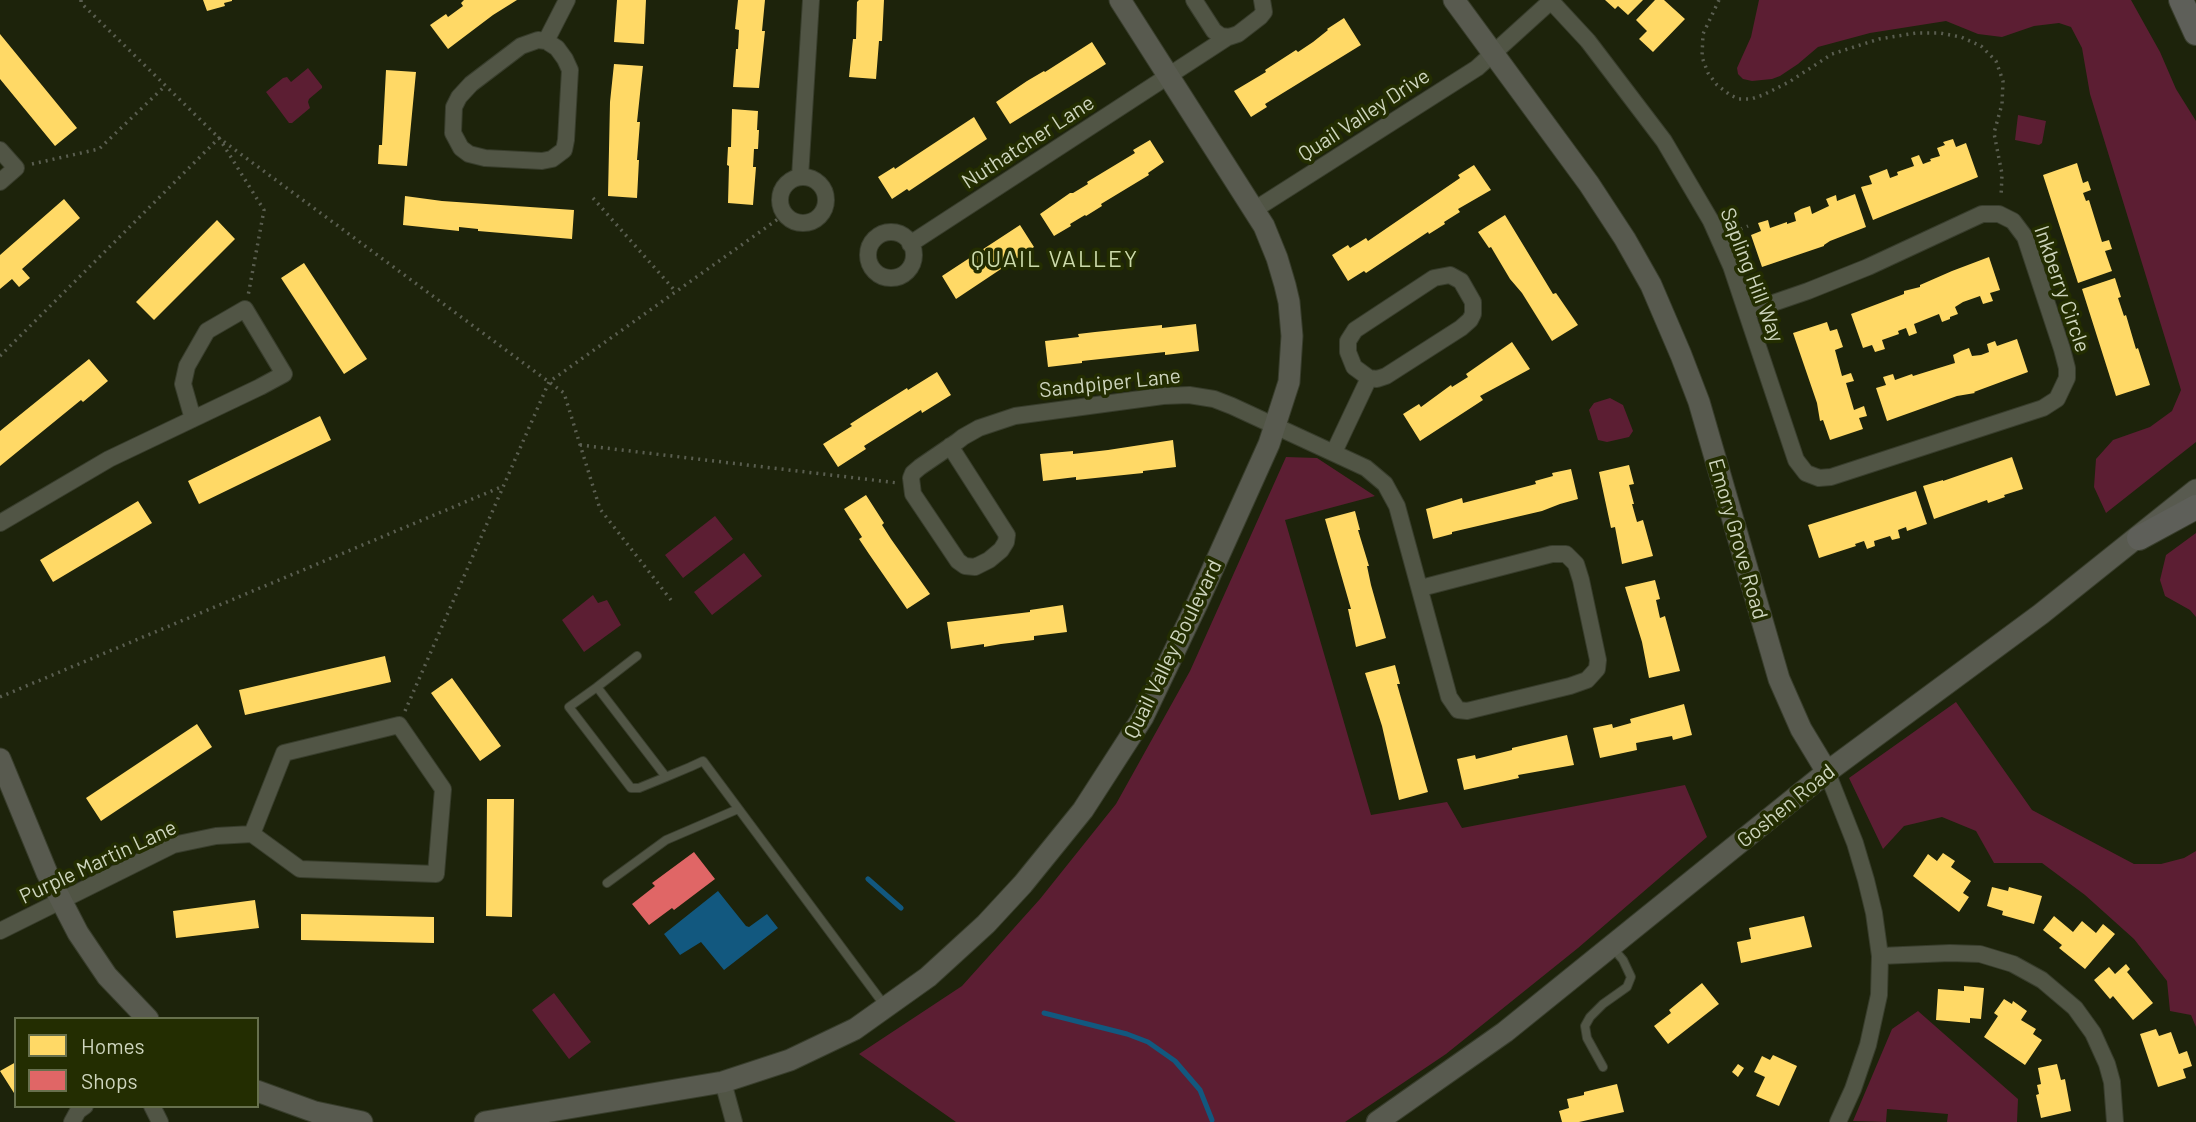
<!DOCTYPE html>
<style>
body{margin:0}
#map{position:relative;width:2196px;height:1122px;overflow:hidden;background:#1d230b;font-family:Barlow,sans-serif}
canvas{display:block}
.legend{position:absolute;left:14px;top:1017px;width:245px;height:91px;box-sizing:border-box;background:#232d01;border:2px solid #67704d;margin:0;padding:9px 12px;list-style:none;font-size:21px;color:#ced5be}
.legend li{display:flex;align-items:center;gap:14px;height:35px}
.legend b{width:35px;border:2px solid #67704d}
</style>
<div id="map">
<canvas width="2196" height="1122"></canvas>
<ul class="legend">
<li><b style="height:19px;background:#ffd966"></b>Homes</li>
<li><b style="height:19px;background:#e06666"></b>Shops</li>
</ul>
</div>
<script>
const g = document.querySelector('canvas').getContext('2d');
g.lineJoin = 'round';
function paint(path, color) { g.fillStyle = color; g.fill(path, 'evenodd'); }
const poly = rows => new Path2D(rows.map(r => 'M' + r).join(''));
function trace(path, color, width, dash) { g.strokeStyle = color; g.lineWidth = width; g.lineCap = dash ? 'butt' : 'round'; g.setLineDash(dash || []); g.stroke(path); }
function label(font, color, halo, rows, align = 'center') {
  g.font = font + ' Barlow,sans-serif'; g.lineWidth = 7; g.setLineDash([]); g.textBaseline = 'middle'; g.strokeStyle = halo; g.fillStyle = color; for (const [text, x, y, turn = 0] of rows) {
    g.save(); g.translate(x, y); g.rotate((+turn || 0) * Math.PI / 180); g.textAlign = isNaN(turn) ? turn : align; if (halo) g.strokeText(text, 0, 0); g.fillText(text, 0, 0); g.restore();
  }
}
const green = poly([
 [1759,0,2131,0,2160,52,2176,89,2196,121,2196,442,2106,513,2094,487,2096,459,2113,440,2150,427,2172,411,2181,390,2090,94,2082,48,2071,27,2059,23,2034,26,2002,37,1978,34,1946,21,1870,33,1818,47,1798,64,1780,76,1772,79,1752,81,1743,79,1738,74,1737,68,1751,37],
 [308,68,322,86,322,88,309,99,308,102,310,108,292,123,289,123,266,92,283,78,287,77,291,82],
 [2018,115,2046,121,2042,143,2039,145,2015,140],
 [1610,398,1623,405,1633,431,1629,437,1607,442,1598,440,1589,410,1594,403],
 [1286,457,1317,458,1375,496,1285,520,1371,815,1447,802,1462,828,1685,785,1707,837,1578,948,1446,1054,1345,1122,956,1122,859,1054,962,986,1040,899,1116,804,1190,671],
 [715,516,733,539,683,578,665,555],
 [2196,533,2196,617,2190,610,2165,596,2160,580,2166,555],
 [744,553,762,576,712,615,694,592],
 [593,595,598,603,607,600,621,625,584,652,562,620],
 [1956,702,2032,810,2134,864,2161,864,2184,858,2196,851,2196,1027,2191,1015,2170,1011,2167,981,2134,939,2085,895,2042,863,1994,863,1976,831,1942,817,1904,826,1883,849,1849,778],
 [554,993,591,1042,569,1059,532,1010],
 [1918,1011,2018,1099,2017,1122,1947,1122,1948,1114,1887,1109,1886,1122,1853,1121,1892,1029]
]);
const water = poly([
 [718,891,746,926,749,927,767,914,778,928,724,970,701,942,680,955,664,934]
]);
const homes = poly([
 [203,0,232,0,232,1,224,3,225,6,207,11],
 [464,0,517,0,493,15,448,49,430,25,446,14,448,17,463,6,461,3],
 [617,0,646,0,644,44,614,42],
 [738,0,765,0,762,31,765,31,759,88,733,87,736,49,738,49,739,30,735,29],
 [859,0,884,0,882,41,879,41,876,79,849,77,853,39,856,39,857,2],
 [1605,0,1643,0,1628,15,1618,6,1615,9],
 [1655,0,1664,0,1685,19,1653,52,1639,39,1647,31,1636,20],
 [1344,18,1361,45,1265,104,1267,107,1251,117,1234,91,1266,72,1265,70,1296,50,1298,52,1313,42,1328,30,1327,29],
 [0,34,77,128,55,146,0,79],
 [1092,42,1106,64,1010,124,996,102,1027,81,1044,71,1045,72],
 [614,64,643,66,637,122,640,122,637,160,639,160,637,198,608,196,610,102],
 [386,70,416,72,407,166,378,164,379,145,382,145],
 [732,109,758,111,757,130,759,130,758,149,754,149,753,167,756,167,753,205,728,203,729,166,727,165,728,147,731,147],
 [974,117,987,139,909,191,907,189,892,199,878,177,894,167,895,169],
 [1953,139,1956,147,1966,143,1978,177,1873,220,1861,187,1872,184,1869,176,1887,169,1890,178,1898,175,1897,172,1914,166,1911,158,1919,155,1923,164,1931,161,1930,159,1940,156,1937,148,1945,145,1943,142],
 [1150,140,1164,162,1148,173,1149,175,1101,204,1102,206,1086,216,1085,215,1070,224,1071,226,1054,236,1040,214,1070,193,1073,193,1088,184,1087,182,1135,153,1133,150],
 [2077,163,2083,183,2088,181,2091,190,2083,193,2086,201,2089,200,2102,242,2109,240,2112,249,2105,251,2112,271,2078,283,2043,175],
 [1474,165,1491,190,1458,209,1460,212,1444,222,1445,224,1429,234,1428,232,1366,273,1364,271,1348,281,1332,255,1348,245,1350,248,1366,238,1368,241,1460,178,1458,175],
 [1855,194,1866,227,1830,241,1824,245,1824,246,1762,267,1751,235,1761,231,1758,223,1768,220,1770,228,1787,222,1787,224,1796,221,1794,213,1801,209,1810,206,1812,214,1829,206,1826,199,1836,195,1837,201],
 [405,196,442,201,574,210,572,239,478,231,478,229,459,227,459,231,403,225],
 [64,199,80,218,22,269,30,278,19,287,12,279,0,289,0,255],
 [1505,215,1553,294,1556,293,1578,325,1552,341,1522,293,1510,279,1491,247,1489,248,1478,232],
 [217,220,235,239,154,320,136,302],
 [1020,225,1034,247,956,299,942,276],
 [1989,257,2000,290,1990,293,1993,301,1983,304,1980,296,1963,302,1955,307,1958,314,1950,317,1950,319,1942,322,1939,314,1914,324,1917,333,1909,336,1906,328,1898,331,1899,334,1882,340,1885,349,1875,352,1872,345,1863,348,1851,314,1904,294,1904,291,1920,287,1920,285,1952,271],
 [304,263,367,359,344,374,281,278],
 [2115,278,2121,297,2118,298,2124,316,2126,315,2136,349,2138,348,2150,385,2116,396,2082,289],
 [1827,322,1830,331,1837,329,1843,347,1835,350,1842,376,1851,373,1854,381,1846,383,1854,410,1864,406,1867,416,1859,418,1863,429,1830,440,1823,420,1820,421,1817,403,1793,333],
 [1196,324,1199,351,1165,355,1165,352,1082,361,1082,363,1048,367,1045,341,1079,337,1078,334,1095,332,1162,325,1162,328],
 [2017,339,2028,372,1974,392,1975,393,1957,396,1887,421,1876,388,1886,385,1883,377,1893,374,1895,380,1912,374,1913,376,1955,363,1953,355,1961,351,1969,348,1972,356,1981,355,1989,352,1987,344,1995,341,1997,346],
 [1512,342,1530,369,1480,396,1483,400,1420,441,1403,414,1419,404,1421,407,1451,385,1452,387,1468,377,1466,374],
 [89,359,108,381,83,402,81,400,0,466,0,431],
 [937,372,951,395,922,413,921,410,864,446,866,449,838,467,823,444,852,426,850,424,864,415,907,388,908,390],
 [320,416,331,440,199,504,188,481],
 [1173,440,1176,467,1143,471,1143,473,1076,480,1076,477,1043,481,1040,454,1073,451,1073,454,1108,450],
 [2012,457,2023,489,2004,495,2005,497,1988,503,1987,500,1934,519,1923,486,1943,480,1943,481],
 [1629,465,1634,484,1629,485,1634,504,1632,504,1637,522,1643,520,1653,556,1622,564,1615,527,1611,528,1599,472],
 [1571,469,1578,499,1560,504,1542,511,1452,532,1452,534,1433,539,1426,509,1462,498,1463,503,1536,484,1535,481,1553,476,1552,473],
 [1916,491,1927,524,1907,531,1906,527,1898,530,1900,538,1892,540,1890,536,1874,541,1875,546,1867,549,1864,541,1855,544,1856,546,1819,558,1808,525],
 [866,495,884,523,882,525,891,539,930,594,907,609,869,554,859,539,862,537,844,509],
 [138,501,152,523,53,582,40,560],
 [1355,511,1360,530,1358,530,1369,566,1367,566,1371,585,1386,638,1356,647,1348,609,1351,609,1325,519],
 [1655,580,1660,599,1656,600,1660,618,1665,616,1680,671,1649,678,1642,642,1625,587],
 [1063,605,1067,632,1034,636,1034,640,1001,644,984,647,984,644,951,649,947,622,1030,612,1030,610],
 [385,656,391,682,245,715,239,690],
 [1395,665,1400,684,1397,684,1428,792,1399,800,1382,726,1365,673],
 [452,678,501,746,480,761,431,693],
 [1684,704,1692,735,1673,740,1672,736,1636,743,1637,750,1600,758,1593,728,1612,724,1613,728,1631,723,1630,719],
 [197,724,212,747,101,821,86,798],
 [1567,735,1574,765,1518,775,1519,778,1464,790,1457,759,1475,755,1476,759,1512,750,1512,748],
 [487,799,514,799,512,917,486,916],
 [1943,853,1955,861,1951,867,1971,881,1963,893,1969,897,1959,912,1913,876,1928,854,1937,861],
 [1992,887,2008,891,2009,887,2042,896,2034,924,2002,915,2003,911,1987,906],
 [255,900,259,928,176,938,173,911],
 [301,914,434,917,434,943,301,940],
 [1804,916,1812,947,1741,963,1737,942,1751,939,1749,928],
 [2054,916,2073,932,2082,921,2096,933,2103,924,2115,934,2085,969,2059,948,2062,945,2043,930],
 [2126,964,2130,969,2127,972,2153,1003,2133,1020,2113,996,2110,999,2094,980,2109,967,2115,974],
 [1702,983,1719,1004,1668,1044,1654,1026,1671,1013,1669,1010],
 [1964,986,1984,988,1981,1019,1970,1018,1970,1023,1936,1020,1938,989,1964,991],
 [2004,999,2012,1004,2013,1001,2027,1011,2021,1020,2036,1029,2033,1034,2042,1040,2025,1065,1984,1037,1998,1016,1994,1013],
 [2156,1029,2159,1036,2171,1032,2179,1054,2187,1051,2192,1066,2183,1069,2186,1078,2158,1087,2140,1034],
 [1773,1055,1797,1066,1779,1106,1756,1096,1765,1077,1754,1072,1762,1056,1770,1060],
 [16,1062,16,1092,14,1093,0,1071],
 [1738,1064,1744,1068,1738,1077,1732,1072],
 [2057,1064,2061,1080,2065,1079,2071,1111,2041,1118,2036,1095,2039,1094,2037,1085,2041,1084,2038,1068],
 [1617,1084,1624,1112,1579,1122,1562,1122,1559,1111,1569,1108,1567,1099,1584,1095,1584,1092]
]);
const shops = poly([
 [694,852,715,879,674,910,672,908,649,925,632,904,655,886,652,883]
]);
const stream = poly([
 [868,879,901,908],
 [1044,1013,1127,1034,1148,1042,1175,1061,1200,1090,1212,1120]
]);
const path = poly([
 [81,0,81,3,219,138,264,210,248,296],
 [1719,0,1703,34,1702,57,1708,73,1717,85,1730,95,1739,99,1751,99,1763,95,1789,82,1832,54,1879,39,1916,33,1940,33,1961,37,1981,46,1996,61,2003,81,2002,104,1994,133,2002,174,2001,197],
 [32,164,99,149,165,86],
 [593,198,676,292],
 [1734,232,1748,226],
 [0,356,219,138,564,393,600,509,671,600],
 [580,445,898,483],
 [0,697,501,487],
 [405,711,549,382,785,214]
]);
const lane = poly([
 [597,687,637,656],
 [666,777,597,687,569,707,631,788,639,788,666,777,690,767,703,761,885,1006],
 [607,883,666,840,738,809],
 [1603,1067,1587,1038,1585,1026,1590,1017,1603,1004,1627,987,1631,977,1623,960,1612,947]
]);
const street = poly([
 [1194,0,1214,31,1221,36,1229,37,1238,34,1260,17,1264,12,1262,0],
 [1550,0,1588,41,1664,141,1711,221,1731,266,1796,460,1806,473,1819,478,1831,477,2043,408,2057,399,2067,378,2067,368,2062,349,2025,237,2013,221,1999,214,1982,214,1868,267,1808,291,1747,312],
 [538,40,546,41,557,48,565,59,570,70,566,140,564,150,552,159,542,161,485,158,469,154,461,148,453,133,454,107,459,97,471,84,521,46,538,40],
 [546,41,567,0],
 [0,150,16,168,0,182],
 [800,177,811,0],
 '780 200a23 23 0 1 1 46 0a23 23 0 1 1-46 0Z',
 [1254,210,1477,68,1552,0],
 '868 255a23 23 0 1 1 46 0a23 23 0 1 1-46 0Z',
 [910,244,1228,37],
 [950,446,1007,535,1006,542,1001,550,989,560,975,567,965,566,958,561,913,494,911,478,913,473,920,467,958,441,963,437,979,428,1015,416,1163,396,1189,395,1214,399,1232,406,1366,468,1385,484,1397,506,1449,697,1458,710,1467,711,1570,686,1587,680,1597,669,1598,660,1581,580,1576,564,1566,554,1552,554,1421,588],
 [1334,452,1369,378,1377,379,1386,376,1461,328,1470,320,1473,314,1473,302,1461,281,1450,275,1434,278,1355,330,1348,341,1348,352,1354,367,1369,378],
 [0,523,109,459,260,387,284,374,245,309,207,331,187,366,183,384,193,419],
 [1827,772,1855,843,1866,880,1874,913,1880,956,1879,995,1868,1045,1853,1089,1838,1122],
 [0,931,173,845,216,836,252,834,300,869,436,874,443,789,399,725,284,753,252,834],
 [1880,956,1950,953,1980,954,2013,964,2042,980,2075,1008,2093,1033,2107,1064,2112,1082,2115,1122],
 [723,1082,734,1122],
 [152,1106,160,1122],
 [72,1122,78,1111,85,1106]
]);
const secondary = poly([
 [1454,0,1589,184,1625,239,1651,285,1681,355,1699,402,1779,679,1801,729,1827,772],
 [0,759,47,873,78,933,107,976,148,1019],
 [257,1091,315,1112,362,1122],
 [485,1122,723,1082,790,1060,855,1029,928,977,986,924,1023,884,1083,810,1143,717,1197,604,1269,444,1289,382,1292,336,1289,302,1285,285,1277,258,1264,226,1120,0],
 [1377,1122,1505,1032,1827,772,2041,614,2196,490]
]);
const primary = poly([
 [2181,0,2196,33],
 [2139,538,2196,507]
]);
const streetNames = [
 ["Quail Valley Drive",1364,115,-33],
 ["Nuthatcher Lane",1028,142,-33],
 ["Sapling Hill Way",1752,275,69],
 ["Inkberry Circle",2062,289,71],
 ["Sandpiper Lane",1110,383,-6],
 ["Emory Grove Road",1738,539,74],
 ["Quail Valley Boulevard",1173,649,-64],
 ["Goshen Road",1786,806,-39],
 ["Purple Martin Lane",98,862,-25]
];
const neighbourhoodNames = [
 ["QUAIL VALLEY",1055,259]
];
paint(green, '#5c1e33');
paint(water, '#12587f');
paint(homes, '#ffd966');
paint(shops, '#e06666');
trace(stream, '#12587f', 5);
trace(lane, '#383d2c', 10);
trace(street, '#383d2c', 18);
trace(secondary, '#383d2c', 23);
trace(primary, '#383d2c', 26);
trace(path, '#5a5e50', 3.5, [2, 5]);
trace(lane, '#515545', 8);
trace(street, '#515545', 16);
trace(secondary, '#585a4f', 21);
trace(primary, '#5e5f59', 24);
label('21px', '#ced5be', '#232d01', streetNames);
g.letterSpacing = '2px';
label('23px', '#ccdaab', '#232d01', neighbourhoodNames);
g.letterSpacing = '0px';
</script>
